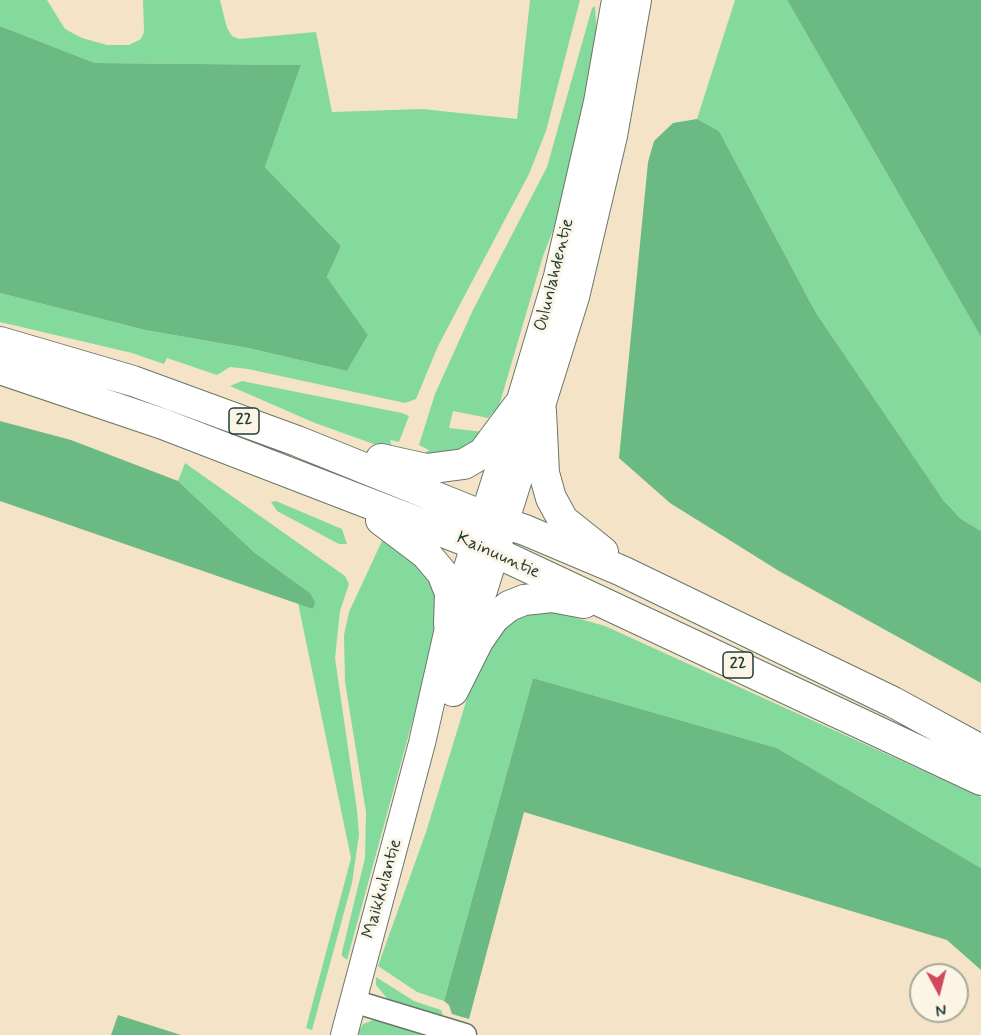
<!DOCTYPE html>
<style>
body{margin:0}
#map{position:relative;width:981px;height:1035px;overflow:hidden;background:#f5e3c8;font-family:Mynerve,sans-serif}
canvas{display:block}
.north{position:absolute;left:909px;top:963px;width:60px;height:60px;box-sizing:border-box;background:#fcf5e5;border:2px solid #a4ab9e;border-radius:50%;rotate:173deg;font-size:16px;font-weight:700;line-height:24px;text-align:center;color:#1f3d34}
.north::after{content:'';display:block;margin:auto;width:21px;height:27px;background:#d1495b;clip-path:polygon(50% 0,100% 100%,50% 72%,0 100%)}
</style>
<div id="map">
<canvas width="981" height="1035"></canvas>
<div class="north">N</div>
</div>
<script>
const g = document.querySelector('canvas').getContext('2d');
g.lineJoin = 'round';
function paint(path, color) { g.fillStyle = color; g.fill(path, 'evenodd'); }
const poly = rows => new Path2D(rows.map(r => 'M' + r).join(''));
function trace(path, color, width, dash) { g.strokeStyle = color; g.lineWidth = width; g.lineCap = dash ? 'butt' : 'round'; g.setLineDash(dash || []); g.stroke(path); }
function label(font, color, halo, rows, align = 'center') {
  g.font = font + ' Mynerve,sans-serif'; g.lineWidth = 6; g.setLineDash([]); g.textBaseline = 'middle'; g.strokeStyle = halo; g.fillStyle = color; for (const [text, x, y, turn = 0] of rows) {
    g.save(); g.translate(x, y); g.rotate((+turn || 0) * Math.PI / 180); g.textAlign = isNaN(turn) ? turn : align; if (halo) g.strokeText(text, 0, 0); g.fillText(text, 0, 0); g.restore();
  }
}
const green = poly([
 [0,0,47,0,65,29,82,38,107,45,129,45,141,39,144,32,143,0,220,0,227,28,232,36,239,39,316,32,332,112,422,109,517,119,530,0,580,0,546,131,529,174,438,346,416,399,405,403,248,369,230,367,217,375,167,358,164,364,132,353,0,322,0,293,145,330,248,348,347,371,368,335,327,277,341,246,265,167,301,65,95,63,0,26],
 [735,0,787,0,981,337,981,531,961,519,944,501,816,313,719,131,697,119],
 [595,6,597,39,564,202,543,256,499,406,488,418,453,411,449,428,484,432,469,451,419,457,429,450,419,445,435,394,473,310,547,167,592,8],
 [242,381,402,413,409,416,399,442,390,440,393,451,315,423,230,386],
 [185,463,345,576,349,584,340,611,335,658,357,810,359,835,352,883,312,1030,306,1028,351,858,298,603,313,609,310,593,255,553,178,481],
 [276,501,342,529,347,544,339,544,277,511,271,502],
 [382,541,403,544,440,596,433,646,347,960,342,956,342,952,365,858,366,812,345,682,344,635,349,612],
 [548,610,605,626,981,797,981,868,777,748,533,678,444,1001,417,992,378,966,426,832,481,653,512,618],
 [376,977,414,1001,441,1010,443,1016,439,1019,391,1003,376,985],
 [376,1019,435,1035,357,1035,363,1024]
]);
const forest = poly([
 [787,0,981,0,981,337],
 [0,26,95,63,301,65,265,167,341,246,327,277,368,335,347,371,248,348,145,330,0,293],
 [697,119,719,131,816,313,944,501,961,519,981,531,981,683,779,571,670,503,619,458,648,162,654,141,673,123],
 [0,421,71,440,178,481,255,553,310,593,315,602,313,609,0,501],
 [533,678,777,748,981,868,981,970,947,940,524,812,469,1019,452,1014,449,1005,444,1001],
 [118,1015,181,1035,111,1035]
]);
const tertiary = poly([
 [353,1001,465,1035]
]);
const secondary = poly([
 [465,651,576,297,614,136,638,0],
 [344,1035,422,743,449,624,511,430,557,276,597,102,615,0]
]);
const trunk = poly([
 [0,342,133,381,297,441,483,516,525,530,622,571,893,702,981,750],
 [0,369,163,424,495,552,981,780],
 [541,411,544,473,551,498,563,520,603,552],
 [381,459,426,469,464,464,483,453,518,406],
 [381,520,426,554,442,573,450,593,449,624],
 [453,691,478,641,494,618,509,606,524,600,552,597,584,603]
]);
const shields = [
 [244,421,30],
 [738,665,30]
];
const shieldNames = [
 ["22",244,421],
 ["22",738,665]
];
const streetNames = [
 ["Oulunlahdentie",555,275,-76],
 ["Kainuuntie",498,556,24],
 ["Maikkulantie",383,889,-74]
];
paint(green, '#84da9d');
paint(forest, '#6bba84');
trace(tertiary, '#6a7768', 25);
trace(secondary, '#6a7768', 28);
trace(trunk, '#6a7768', 32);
trace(tertiary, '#fff', 22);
trace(secondary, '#fff', 26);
trace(trunk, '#fff', 30);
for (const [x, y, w] of shields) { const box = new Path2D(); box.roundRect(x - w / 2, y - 13, w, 26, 4.5); g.fillStyle = '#fcf5e5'; g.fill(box); trace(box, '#1f3d34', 1.5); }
label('bold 16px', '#1f3d34', null, shieldNames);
label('18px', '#1f3d34', '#fcf5e5', streetNames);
</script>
